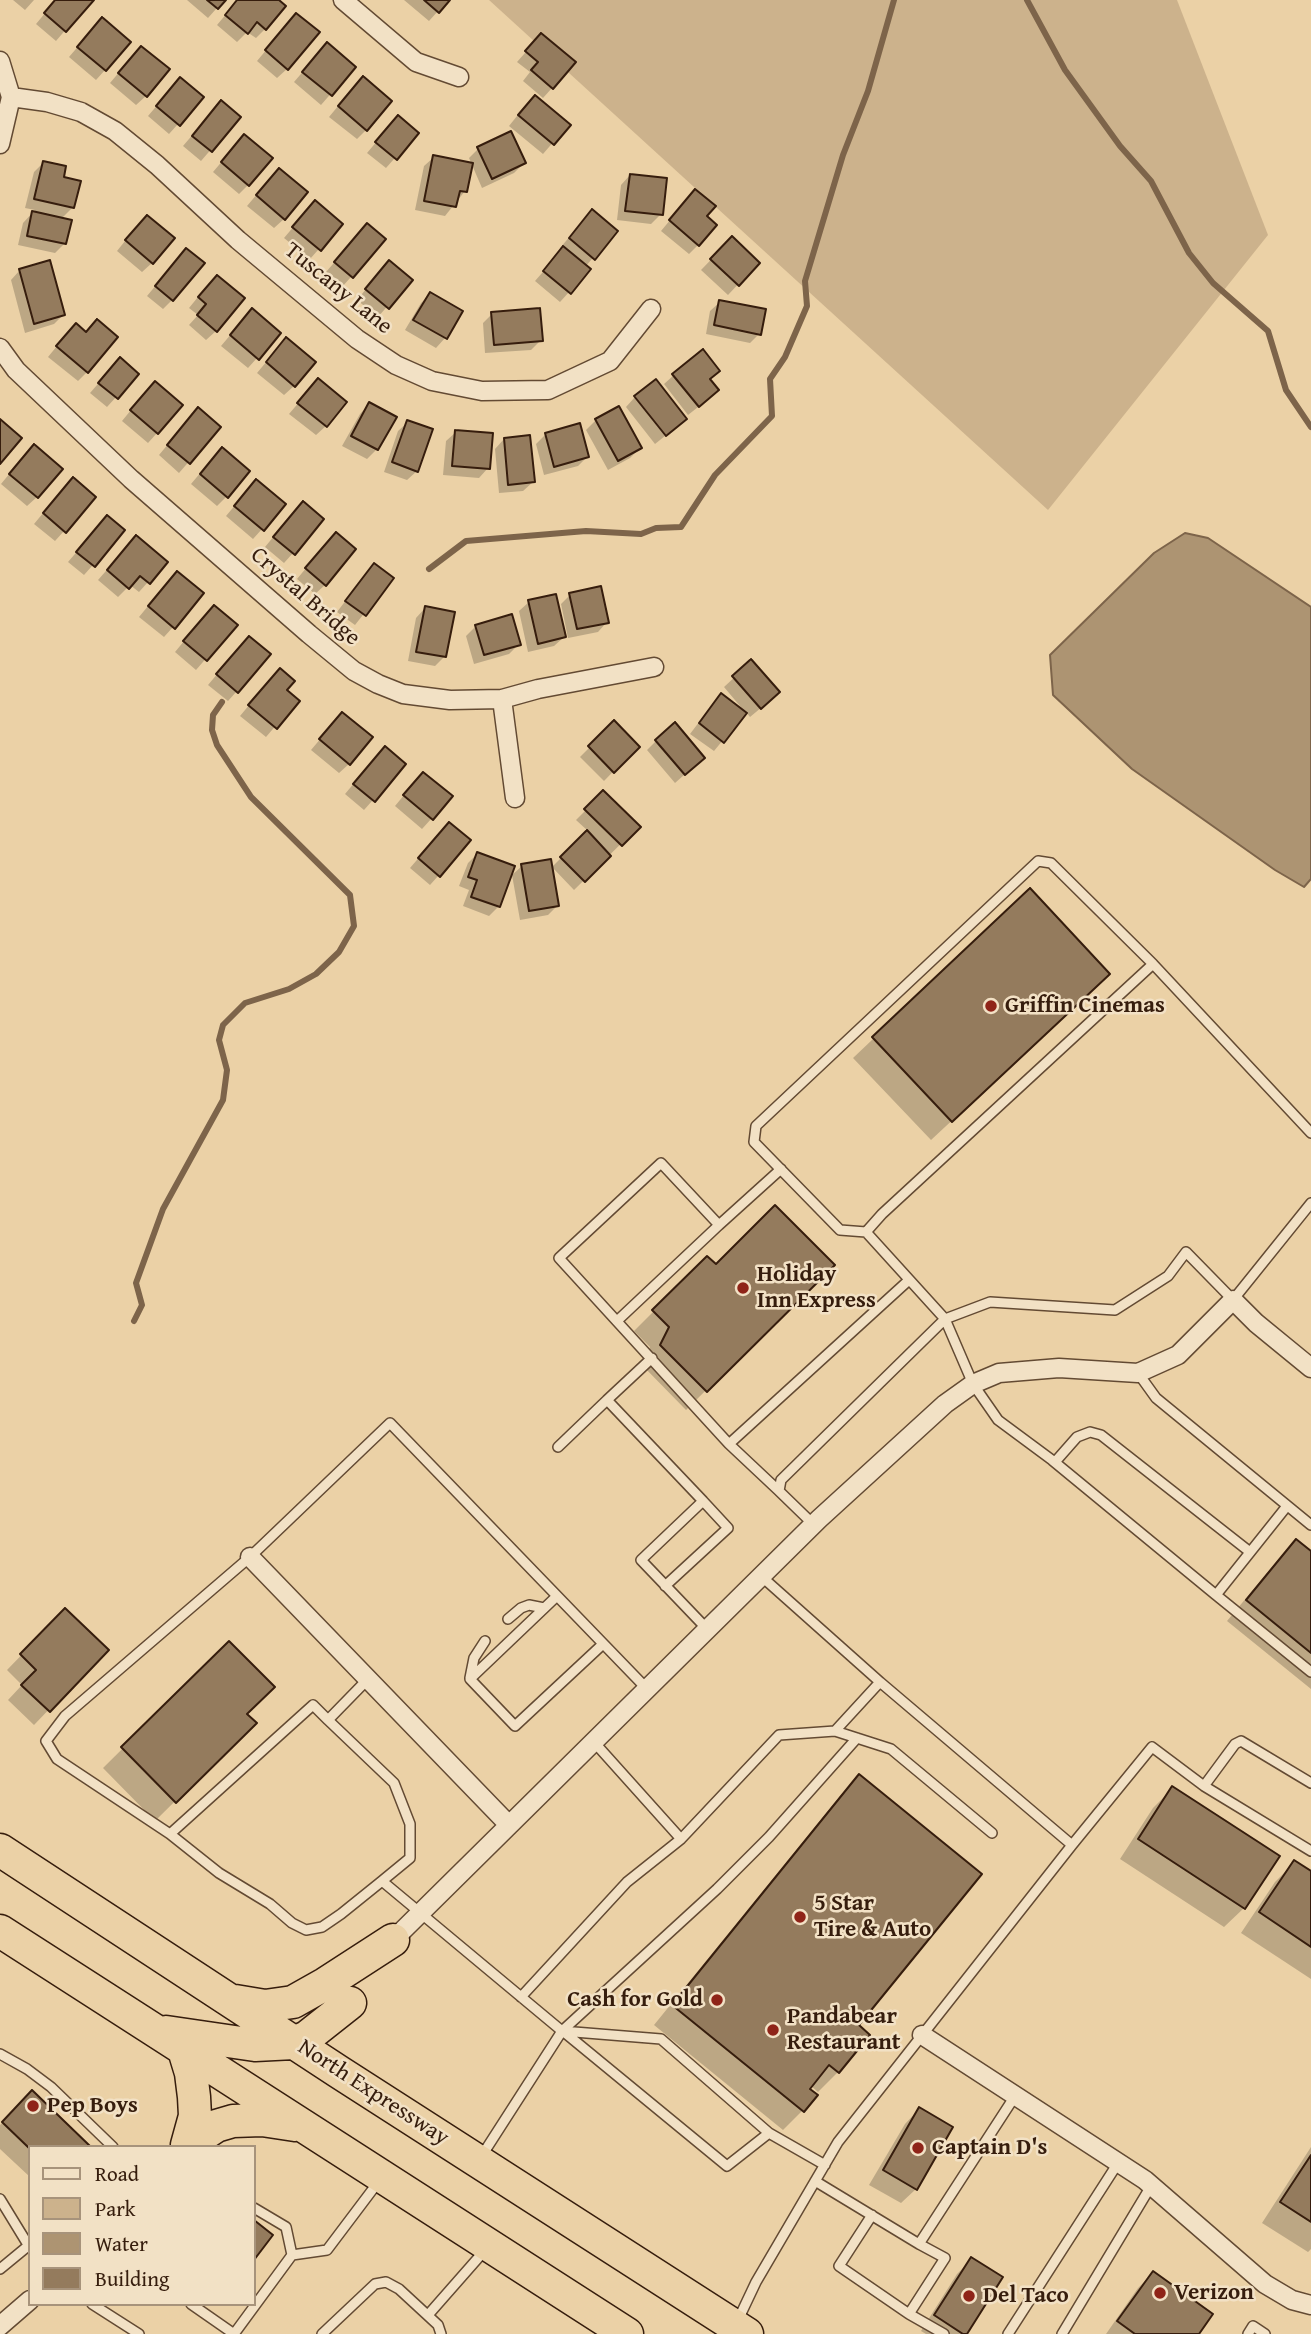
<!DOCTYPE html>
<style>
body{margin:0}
#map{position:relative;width:1311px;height:2334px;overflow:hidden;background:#ebd1a6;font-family:"Gentium Book Plus",serif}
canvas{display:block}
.legend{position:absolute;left:28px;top:2145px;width:228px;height:161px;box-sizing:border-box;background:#f2e1c5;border:2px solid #a7937b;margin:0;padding:9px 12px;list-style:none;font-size:21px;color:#361d0d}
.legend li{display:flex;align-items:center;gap:14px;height:35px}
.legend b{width:35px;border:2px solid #a7937b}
</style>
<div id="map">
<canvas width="1311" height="2334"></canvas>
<ul class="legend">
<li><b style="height:9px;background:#f2e1c5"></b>Road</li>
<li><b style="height:19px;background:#ccb28c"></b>Park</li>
<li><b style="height:19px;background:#ad9472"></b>Water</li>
<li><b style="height:19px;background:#947b5d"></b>Building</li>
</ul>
</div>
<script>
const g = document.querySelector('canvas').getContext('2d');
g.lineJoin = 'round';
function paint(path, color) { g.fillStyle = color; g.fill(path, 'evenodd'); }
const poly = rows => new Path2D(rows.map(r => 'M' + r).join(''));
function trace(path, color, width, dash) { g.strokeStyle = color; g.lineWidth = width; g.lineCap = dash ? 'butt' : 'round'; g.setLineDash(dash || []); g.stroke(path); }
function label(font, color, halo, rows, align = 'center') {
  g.font = font + ' "Gentium Book Plus",serif'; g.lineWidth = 5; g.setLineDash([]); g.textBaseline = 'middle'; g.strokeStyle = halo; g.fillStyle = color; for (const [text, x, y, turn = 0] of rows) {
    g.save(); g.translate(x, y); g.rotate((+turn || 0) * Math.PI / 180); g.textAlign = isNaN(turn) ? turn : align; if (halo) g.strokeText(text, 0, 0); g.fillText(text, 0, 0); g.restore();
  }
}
const green = poly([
 [489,0,1177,0,1268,235,1048,510]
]);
const water = poly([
 [1185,533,1208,538,1311,607,1311,879,1304,887,1275,870,1132,769,1053,695,1050,655,1154,553,1185,533]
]);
const shadow = poly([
 [13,0,34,0,25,10],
 [56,0,91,0,56,41,36,24],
 [187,0,224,0,208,18],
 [238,0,276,0,265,29,256,38,247,32,237,42,217,25],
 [404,0,448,0,429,21],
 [287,25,287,69,277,78,257,61],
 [93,29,105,70,96,80,69,57],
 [532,45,552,88,543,98,523,81,530,72,517,62],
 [318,54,354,67,321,105,294,82],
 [132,57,146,96,136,105,110,83],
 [353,88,366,130,357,139,329,117],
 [171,89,178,124,169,134,148,116],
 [525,106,568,125,543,154,509,126],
 [212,112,239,117,201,161,183,146],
 [389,127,417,133,386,168,367,153],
 [235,146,248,185,239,194,213,172],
 [478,149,524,163,514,173,482,188,469,158],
 [434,157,465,191,445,216,415,210,424,166],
 [43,163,62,178,73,207,61,219,65,243,55,253,18,245,23,223,35,210,25,208,34,172],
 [630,175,661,214,651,224,617,220,621,185],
 [269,180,284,219,274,228,247,206],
 [686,201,704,217,698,245,689,254,661,231],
 [306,212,341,224,310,259,284,238],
 [583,221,616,231,585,267,589,270,560,302,535,281,562,250,560,248],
 [137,226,152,263,142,272,117,251],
 [358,235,384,240,342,287,326,272],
 [732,238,758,263,728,295,701,270],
 [177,260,172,300,163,309,147,296],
 [20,270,63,315,54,324,25,333,11,280],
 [380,272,410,280,378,317,357,300],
 [207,286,216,331,206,340,189,325,198,315,189,308],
 [430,294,461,311,445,338,436,348,405,330,421,303],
 [720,302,759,334,750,343,706,334,710,311],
 [492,314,541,340,531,350,485,353,483,323],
 [243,320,257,358,248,368,221,346],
 [86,334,87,372,78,381,48,357,66,335],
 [277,349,294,386,284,395,257,373],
 [111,369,137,374,107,407,90,393],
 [674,375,709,380,707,400,688,415,664,384],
 [318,380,326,426,316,435,289,414],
 [145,393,157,433,148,443,122,421],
 [635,397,675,428,655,444,626,407],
 [369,404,377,449,367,459,342,446,360,414],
 [189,419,219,427,179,473,159,455],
 [596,420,640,448,630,458,608,470,586,430],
 [408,422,417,471,407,480,384,472,398,431],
 [456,432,488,468,479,478,443,475,446,441],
 [546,434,587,457,578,466,544,475,536,444],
 [504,439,533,482,523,491,499,493,495,449],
 [24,456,37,497,27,506,1,484],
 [212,459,227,496,217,506,191,484],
 [63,489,64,531,55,541,34,524],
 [247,491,262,529,253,539,226,516],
 [293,513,293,553,284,563,265,547],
 [98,527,123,531,84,575,68,562],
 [326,544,325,585,315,594,297,579],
 [127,547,148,582,139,592,130,585,118,597,98,580],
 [365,575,392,578,355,625,337,612],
 [167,583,173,627,164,637,139,617],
 [570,595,607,622,598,632,568,638,561,604],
 [529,602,564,637,554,646,528,652,519,611],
 [425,608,444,657,435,666,408,661,416,618],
 [204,617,235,625,196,670,175,652],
 [476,626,519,644,509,654,474,664,466,636],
 [239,648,237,691,228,701,208,685],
 [751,662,768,702,750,717,746,712,714,751,690,734,712,705,745,712,724,687],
 [270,680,297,701,266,737,240,716],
 [614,723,637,747,604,781,580,757],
 [333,724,349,764,339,773,311,750],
 [656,741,693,767,675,783,647,750],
 [375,758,404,765,364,810,345,794],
 [414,783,451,797,422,829,395,806],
 [603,793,638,827,574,890,552,867,588,831,576,820],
 [440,833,439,875,430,885,410,868],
 [477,854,499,906,489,916,463,906,469,890,459,886,468,863],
 [522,866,558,905,548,915,520,920,512,875],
 [1030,890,1088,994,931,1140,853,1058],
 [707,1258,716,1267,832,1265,686,1410,642,1365,650,1347,634,1331],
 [1297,1541,1311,1553,1311,1689,1227,1621,1277,1561],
 [65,1610,106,1650,34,1725,8,1700,22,1685,7,1670],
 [229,1643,245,1714,254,1723,155,1821,103,1768],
 [859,1776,857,2026,868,2035,838,2072,818,2092,810,2085,807,2089,803,2110,783,2130,654,2025,840,1796],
 [1173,1788,1244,1908,1224,1927,1120,1859,1153,1808],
 [1295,1862,1311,1873,1311,1979,1241,1933,1275,1882],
 [32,2093,30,2147,30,2177,0,2149,0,2125],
 [919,2109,916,2189,901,2203,869,2185,905,2124],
 [1311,2147,1311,2249,1308,2252,1262,2223],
 [972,2259,965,2334,926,2334,921,2331,957,2274],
 [1153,2273,1197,2334,1106,2334,1138,2288]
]);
const stream = poly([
 [1027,0,1065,70,1120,146,1151,181,1189,253,1213,283,1268,331,1286,390,1311,427],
 [429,569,466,541,586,531,641,534,656,528,681,527,715,475,772,416,770,379,785,357,807,306,805,281,843,155,868,91,894,0],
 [134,1321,142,1305,136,1283,163,1209,223,1100,227,1070,219,1040,223,1025,245,1003,289,989,316,974,339,952,354,926,350,895,251,797,217,745,212,730,213,715,222,702]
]);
const building = poly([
 [55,0,94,0,66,32,44,13,55,0],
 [207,0,226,0,218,9,207,0],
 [237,0,279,0,286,6,266,30,257,22,248,34,225,15,237,0],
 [424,0,450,0,439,13,424,0],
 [296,13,320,32,288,70,265,50,296,13],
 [102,17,131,42,106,71,77,47,102,17],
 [541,33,576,62,553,89,531,70,538,62,525,51,541,33],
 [327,42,356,67,332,96,302,72,327,42],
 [141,46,170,69,147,97,118,73,141,46],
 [363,76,392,101,367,131,338,106,363,76],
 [180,77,204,97,180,126,156,106,180,77],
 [535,95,571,125,554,145,518,115,535,95],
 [221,100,241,117,212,152,192,136,221,100],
 [398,115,419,133,397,160,375,142,398,115],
 [511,131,526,163,492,179,477,147,511,131],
 [244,134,273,158,249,186,221,162,244,134],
 [433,155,473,163,467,192,460,191,456,207,424,201,433,155],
 [43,161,66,166,64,177,81,181,74,208,34,199,43,161],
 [279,168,308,192,285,220,256,195,279,168],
 [630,174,667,178,663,215,625,211,630,174],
 [695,189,716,206,707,216,717,225,699,246,669,220,695,189],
 [315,200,343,224,321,251,292,227,315,200],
 [592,209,618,231,595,260,569,238,592,209],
 [32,211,72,220,66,244,27,236,32,211],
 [147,215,175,238,153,264,125,240,147,215],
 [367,223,386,239,353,278,334,262,367,223],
 [732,236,760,263,739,286,710,259,732,236],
 [563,246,591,269,571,294,543,271,563,246],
 [186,248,205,263,173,301,155,286,186,248],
 [50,260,65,315,34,324,19,269,50,260],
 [389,260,413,280,389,309,365,289,389,260],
 [217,275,245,298,217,332,197,315,206,304,198,297,217,275],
 [430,292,463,311,447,339,413,320,430,292],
 [719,300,766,309,761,335,714,325,719,300],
 [252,308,281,333,259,360,230,335,252,308],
 [540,308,543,341,494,345,491,312,540,308],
 [97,319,118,337,88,373,56,346,76,323,86,332,97,319],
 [286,337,316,362,295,387,266,362,286,337],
 [703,349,720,371,710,379,719,390,699,407,672,374,703,349],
 [120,357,139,374,118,399,98,383,120,357],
 [318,378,347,402,327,427,297,403,318,378],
 [656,379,687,419,666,436,634,396,656,379],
 [155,381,183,405,158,434,130,410,155,381],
 [369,402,397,417,378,450,351,436,369,402],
 [619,406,642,448,618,461,595,419,619,406],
 [198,407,221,427,190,464,167,445,198,407],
 [0,419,22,438,0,464,0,419],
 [407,420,433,429,418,472,392,462,407,420],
 [580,423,589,457,554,467,545,433,580,423],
 [455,430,493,433,490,469,452,466,455,430],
 [530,435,535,482,508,485,504,438,530,435],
 [34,444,63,469,38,498,9,474,34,444],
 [222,447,250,471,228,498,200,474,222,447],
 [73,477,96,497,66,533,43,513,73,477],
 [256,479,286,504,264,531,234,506,256,479],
 [303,501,324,519,295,555,273,537,303,501],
 [107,515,125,530,95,567,76,552,107,515],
 [336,532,356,549,326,586,305,568,336,532],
 [136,535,168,562,150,584,140,576,129,589,107,570,136,535],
 [374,563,394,578,366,616,345,601,374,563],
 [177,571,204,593,175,629,148,606,177,571],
 [601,586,609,623,577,629,569,593,601,586],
 [556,594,566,637,538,644,528,600,556,594],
 [214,605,238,625,207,661,183,641,214,605],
 [425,606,455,612,446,657,416,652,425,606],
 [512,614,521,645,484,655,475,625,512,614],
 [249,636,271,654,238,693,216,674,249,636],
 [751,659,780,692,761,709,732,676,751,659],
 [280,668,295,681,287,690,300,701,277,729,248,705,280,668],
 [721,693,747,713,724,743,699,723,721,693],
 [342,712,373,737,350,765,319,739,342,712],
 [614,720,640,747,614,773,588,746,614,720],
 [675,722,705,758,685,775,655,740,675,722],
 [385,746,406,764,375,802,353,784,385,746],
 [423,772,453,796,433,820,403,795,423,772],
 [603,790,641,827,622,846,584,809,603,790],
 [449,822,471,840,440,877,418,858,449,822],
 [587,830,611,856,585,882,560,857,587,830],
 [477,852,515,866,500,907,471,897,477,880,468,877,477,852],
 [551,859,559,906,529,911,521,864,551,859],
 [1030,888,1110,974,952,1122,872,1037,1030,888],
 [775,1205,835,1265,707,1392,660,1345,669,1327,652,1310,707,1256,716,1264,775,1205],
 [1296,1539,1311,1551,1311,1653,1246,1600,1296,1539],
 [65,1608,109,1650,50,1712,21,1685,36,1670,20,1654,65,1608],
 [229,1641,275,1687,247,1714,257,1723,176,1803,121,1747,229,1641],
 [859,1774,982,1874,859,2025,870,2035,839,2073,829,2065,810,2089,818,2095,804,2112,672,2005,859,1774],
 [1172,1786,1280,1856,1245,1909,1138,1839,1172,1786],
 [1294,1860,1311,1871,1311,1947,1259,1912,1294,1860],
 [32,2090,91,2147,30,2147,30,2149,2,2122,32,2090],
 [919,2107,953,2127,917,2190,883,2170,919,2107],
 [1311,2155,1311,2222,1280,2202,1311,2155],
 [254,2220,273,2235,254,2260,254,2220],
 [971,2257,1003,2277,967,2334,963,2334,934,2315,971,2257],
 [1153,2271,1213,2314,1199,2334,1135,2334,1117,2321,1153,2271]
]);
const lane = poly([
 [1311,1133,1153,964,882,1214,866,1232,945,1319,990,1302,1115,1310,1168,1276,1186,1252,1233,1300,1311,1203],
 [866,1232,840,1230,754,1142,756,1126,1038,861,1051,863,1153,964],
 [617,1321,719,1225],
 [652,1358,607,1400,703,1501,641,1560,707,1629],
 [1138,1373,1156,1398,1311,1525],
 [729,1444,909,1280],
 [558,1447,607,1400],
 [1055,1462,1077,1437,1090,1432,1101,1435,1250,1552],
 [779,1491,729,1444,559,1258,661,1163,719,1225,781,1169],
 [813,1524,779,1491,781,1480,945,1319,973,1384,998,1420,1052,1460,1216,1595,1287,1506],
 [761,1576,880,1682,1072,1845],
 [665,1586,728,1528,703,1501],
 [1216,1595,1311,1672],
 [557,1596,470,1679,515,1726,603,1644],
 [508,1619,521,1608,529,1605,544,1608],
 [470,1678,474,1658,485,1641],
 [368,1679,328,1720,394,1783,410,1824,410,1858,382,1881,562,2031,481,2157],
 [835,1731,891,1749,992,1833],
 [594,1742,681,1839,779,1735,835,1731,880,1682],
 [1204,1786,1235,1744,1241,1741,1311,1783],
 [170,1834,313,1705,328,1720],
 [382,1881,341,1914,322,1927,306,1930,292,1923,270,1904,219,1873,170,1834,57,1759,46,1741,65,1716,250,1557,390,1423,647,1689],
 [521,1997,627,1882,681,1839],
 [562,2031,717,1889,769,1837,857,1738],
 [562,2031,661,2039,769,2133,825,2165],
 [564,2032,727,2166,769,2133],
 [0,2054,27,2069,51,2087,113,2147],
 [815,2181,919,2244,1015,2096],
 [0,2199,30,2248],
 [254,2208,286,2227,292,2255],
 [872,2215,839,2266,909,2314],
 [919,2244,945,2258,909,2314,944,2334],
 [0,2269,28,2246],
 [92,2304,139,2334],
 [191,2304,234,2334,292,2255,327,2250,379,2181],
 [428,2315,486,2249],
 [738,2320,756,2282,838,2142,1072,1845,1152,1747,1204,1786,1311,1851],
 [322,2334,375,2284,386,2282,399,2289,438,2325,441,2334],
 [1008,2334,1118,2163],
 [1062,2334,1151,2186],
 [1248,2334,1253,2326,1265,2334]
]);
const street = poly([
 [343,0,416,62,459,77],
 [0,61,11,97,0,144],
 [11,97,47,102,81,112,115,131,157,165,238,240,357,339,396,365,432,381,482,391,548,390,610,361,651,309],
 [0,348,16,370,131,479,309,634,354,671,378,684,403,694,450,700,502,699,538,689,654,667],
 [502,699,515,798],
 [250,1557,509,1825],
 [393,1940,819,1519,945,1404,973,1384,999,1373,1059,1368,1138,1373,1178,1355,1233,1300,1256,1323,1311,1368],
 [922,2035,1145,2180,1265,2284,1292,2300,1311,2305],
 [0,2326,30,2300]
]);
const highway = poly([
 [0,1850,339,2072,747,2334],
 [0,1931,627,2334],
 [235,2001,265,2006,293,2002,325,1984,393,1940],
 [166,2032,255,2045,294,2043,307,2037,350,2003],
 [184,2050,191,2073,194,2097,195,2116,187,2145],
 [187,2145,216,2126,233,2121,262,2120,295,2125]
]);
const markers = [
 [991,1006,7,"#8f2418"],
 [743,1288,7,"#8f2418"],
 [800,1917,7,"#8f2418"],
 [717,2000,7,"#8f2418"],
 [773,2030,7,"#8f2418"],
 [33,2106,7,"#8f2418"],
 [918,2148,7,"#8f2418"],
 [1160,2293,7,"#8f2418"],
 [969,2296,7,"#8f2418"]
];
const streetNames = [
 ["Tuscany Lane",338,289,39],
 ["Crystal Bridge",305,597,41],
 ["North Expressway",373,2093,33]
];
const poiNames = [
 ["Griffin Cinemas",1005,1006],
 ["Holiday",757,1275],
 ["Inn Express",757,1301],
 ["5 Star",814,1904],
 ["Tire & Auto",814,1930],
 ["Cash for Gold",703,2000,"right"],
 ["Pandabear",787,2017],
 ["Restaurant",787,2043],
 ["Pep Boys",47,2106],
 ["Captain D's",932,2148],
 ["Verizon",1174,2293],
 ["Del Taco",983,2296]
];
paint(green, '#ccb28c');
paint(water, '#ad9472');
trace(water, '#7d644a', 2);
paint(shadow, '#0003');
trace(stream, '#7d644a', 6);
paint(building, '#947b5d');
trace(building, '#361d0d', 2);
trace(lane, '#634a33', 12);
trace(street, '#634a33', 21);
trace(highway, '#361d0d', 35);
trace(lane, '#f2e1c5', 9);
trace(street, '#f2e1c5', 18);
trace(highway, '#ebd1a6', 32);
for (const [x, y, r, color] of markers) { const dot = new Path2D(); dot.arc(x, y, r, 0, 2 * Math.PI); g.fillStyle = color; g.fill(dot); trace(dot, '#f2e1c5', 2.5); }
label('23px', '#361d0d', '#f2e1c5', streetNames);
label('bold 23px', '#361d0d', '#f2e1c5', poiNames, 'left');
</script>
